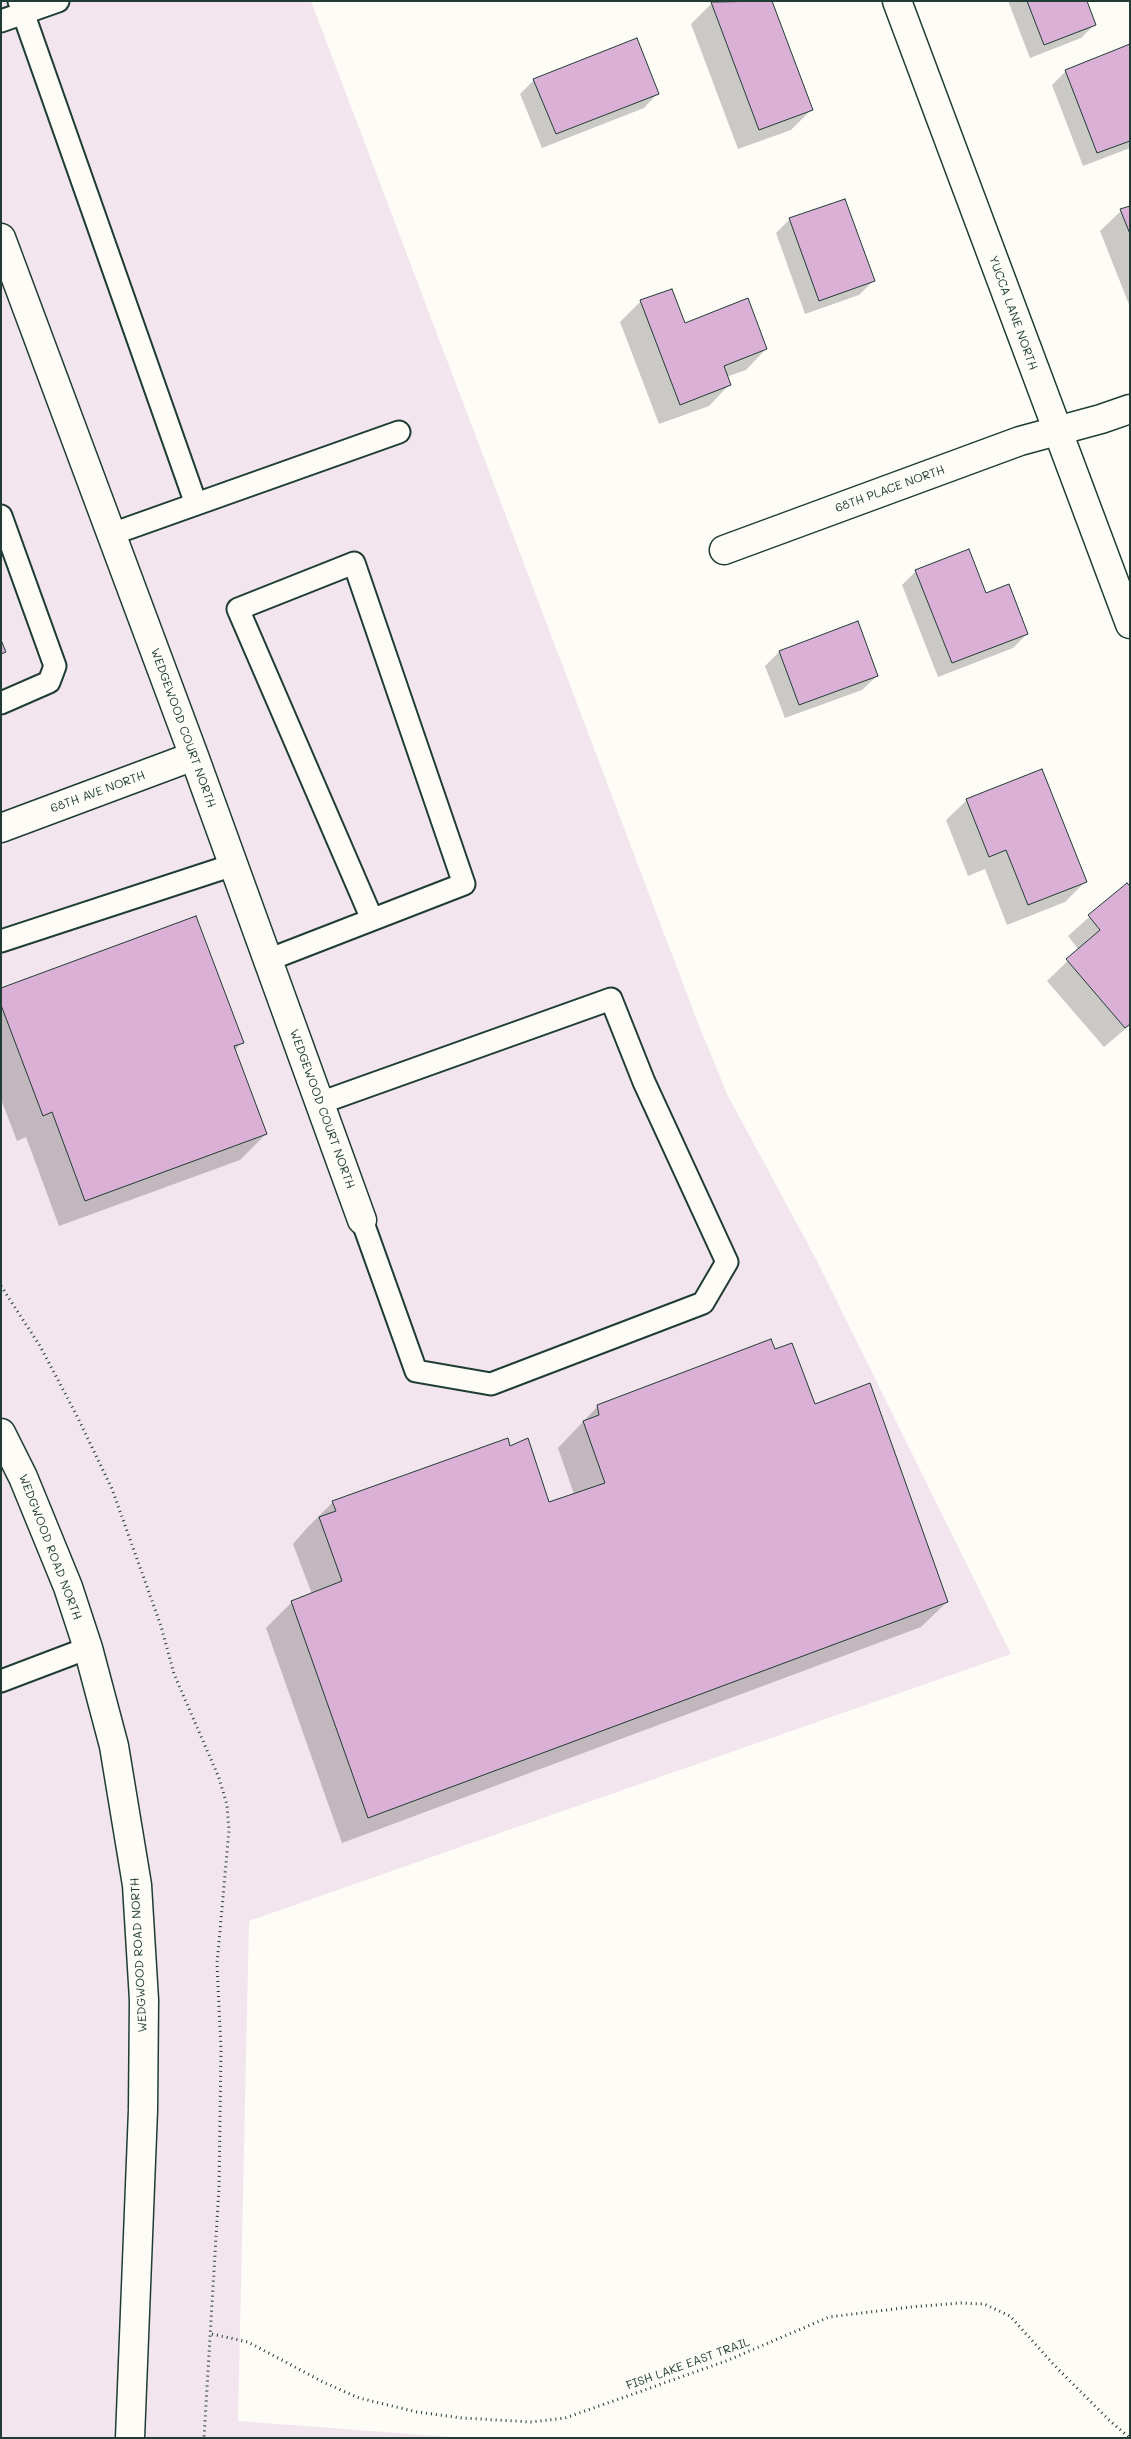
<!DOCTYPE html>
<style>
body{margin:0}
#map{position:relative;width:1131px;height:2439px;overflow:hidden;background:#fdfcf7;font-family:Mali,sans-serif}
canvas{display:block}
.frame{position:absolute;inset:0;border:2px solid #1f3d34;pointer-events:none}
</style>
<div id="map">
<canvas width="1131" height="2439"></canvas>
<div class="frame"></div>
</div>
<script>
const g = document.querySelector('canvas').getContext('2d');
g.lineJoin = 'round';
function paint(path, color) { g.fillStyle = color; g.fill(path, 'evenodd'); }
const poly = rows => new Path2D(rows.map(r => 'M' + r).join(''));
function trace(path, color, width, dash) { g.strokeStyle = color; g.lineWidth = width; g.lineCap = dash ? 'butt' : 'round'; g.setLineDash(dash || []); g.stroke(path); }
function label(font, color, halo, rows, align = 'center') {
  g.font = font + ' Mali,sans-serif'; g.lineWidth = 4.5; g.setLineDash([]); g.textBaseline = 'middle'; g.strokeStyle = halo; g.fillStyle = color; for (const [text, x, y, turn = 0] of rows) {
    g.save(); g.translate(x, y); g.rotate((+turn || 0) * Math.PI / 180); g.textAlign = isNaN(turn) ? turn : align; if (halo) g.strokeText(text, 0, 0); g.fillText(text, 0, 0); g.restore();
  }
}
const built = poly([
 [1,1,311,1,696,1018,727,1094,817,1261,1011,1654,249,1921,238,2421,464,2438,1,2438]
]);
const shadow = poly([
 [716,1,771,1,811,110,791,130,738,149,691,24,712,3],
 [1008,1,1086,1,1095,24,1081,38,1030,58],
 [1130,46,1130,148,1083,166,1052,85,1066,71],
 [534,80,658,93,644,108,542,148,520,94],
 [1130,207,1130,307,1100,231,1121,211],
 [790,219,873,281,859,295,805,314,776,233],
 [641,301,684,324,766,349,746,370,726,377,729,385,709,406,659,424,620,322],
 [916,571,1027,634,1013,648,938,677,902,585],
 [779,652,877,676,862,690,785,718,765,666],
 [967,800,1086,881,1065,902,1007,925,985,869,968,876,946,820],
 [1126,884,1130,888,1130,1025,1104,1047,1047,981,1079,950,1068,936],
 [1,990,242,1042,235,1050,266,1134,240,1160,59,1226,26,1137,17,1141,1,1099],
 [774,1351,947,1602,921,1627,342,1843,266,1628,292,1602,312,1594,293,1544,307,1528,333,1502,509,1448,549,1503,574,1494,558,1448,598,1406]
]);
const building = poly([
 [772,1,813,110,759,130,711,2,772,1],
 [1027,1,1087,1,1096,25,1044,45,1027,1],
 [637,38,659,94,556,134,533,79,637,38],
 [1130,44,1130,141,1097,153,1065,70,1130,44],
 [845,199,875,281,819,301,789,218,845,199],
 [1130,206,1130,234,1120,209,1130,206],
 [672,289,685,323,748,298,767,349,724,366,731,385,680,405,640,300,672,289],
 [969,549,986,593,1009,584,1028,634,952,663,915,570,969,549],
 [858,621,878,676,799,705,779,651,858,621],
 [1,640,6,652,1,654,1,640],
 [1042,769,1087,882,1028,905,1006,850,989,857,966,799,1042,769],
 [1127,883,1130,886,1130,1024,1125,1028,1066,959,1100,930,1088,915,1127,883],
 [196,916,244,1043,234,1046,267,1134,85,1201,52,1112,43,1116,1,1005,1,988,196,916],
 [771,1339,775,1349,792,1343,815,1404,870,1383,948,1602,368,1818,291,1601,342,1581,319,1517,336,1511,332,1501,508,1438,510,1446,528,1438,549,1502,605,1483,583,1421,599,1415,597,1405,771,1339]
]);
const path = poly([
 [1,1286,40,1346,78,1418,112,1489,161,1626,174,1674,219,1778,227,1805,229,1830,217,1964,221,2049,219,2187,204,2438],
 [212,2334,248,2342,323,2382,359,2398,417,2412,462,2418,532,2422,565,2418,636,2393,726,2361,829,2317,911,2307,960,2303,984,2304,1010,2316,1055,2366,1110,2421,1130,2438]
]);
const lane = poly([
 [19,1,196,504],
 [1,21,58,1],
 [1,516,55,666,49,682,1,703],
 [112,534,399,432],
 [1,941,233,865],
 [268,960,464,884,354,563,238,609,372,919],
 [320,1103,611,999,644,1082,727,1262,703,1303,491,1384,416,1371,362,1220],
 [1,1681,88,1648]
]);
const street = poly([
 [897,1,1130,624],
 [1,238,194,756,362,1220],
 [724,550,1020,441,1101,419,1130,409],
 [1,828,194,756]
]);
const secondary = poly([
 [1,1433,23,1477,68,1587,88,1648,114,1746,137,1885,144,2000,143,2110,130,2438]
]);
const streetNames = [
 ["YUCCA LANE NORTH",1013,313,70],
 ["68TH PLACE NORTH",890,489,-20],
 ["WEDGEWOOD COURT NORTH",183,728,70],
 ["68TH AVE NORTH",98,792,-20],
 ["WEDGEWOOD COURT NORTH",322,1109,70],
 ["WEDGWOOD ROAD NORTH",50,1547,69],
 ["WEDGWOOD ROAD NORTH",139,1955,-93],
 ["FISH LAKE EAST TRAIL",688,2364,-20]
];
paint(built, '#f2e5ed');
paint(shadow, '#0003');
paint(building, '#dab0d6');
trace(building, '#1f3d34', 1);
trace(lane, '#1f3d34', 25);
trace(street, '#1f3d34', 31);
trace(secondary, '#1f3d34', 31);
trace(path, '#1f3d34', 3, [1, 4]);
trace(lane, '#fdfcf7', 21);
trace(street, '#fdfcf7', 28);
trace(secondary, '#fdfcf7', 28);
label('12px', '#1f3d34', '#fdfcf7', streetNames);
</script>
